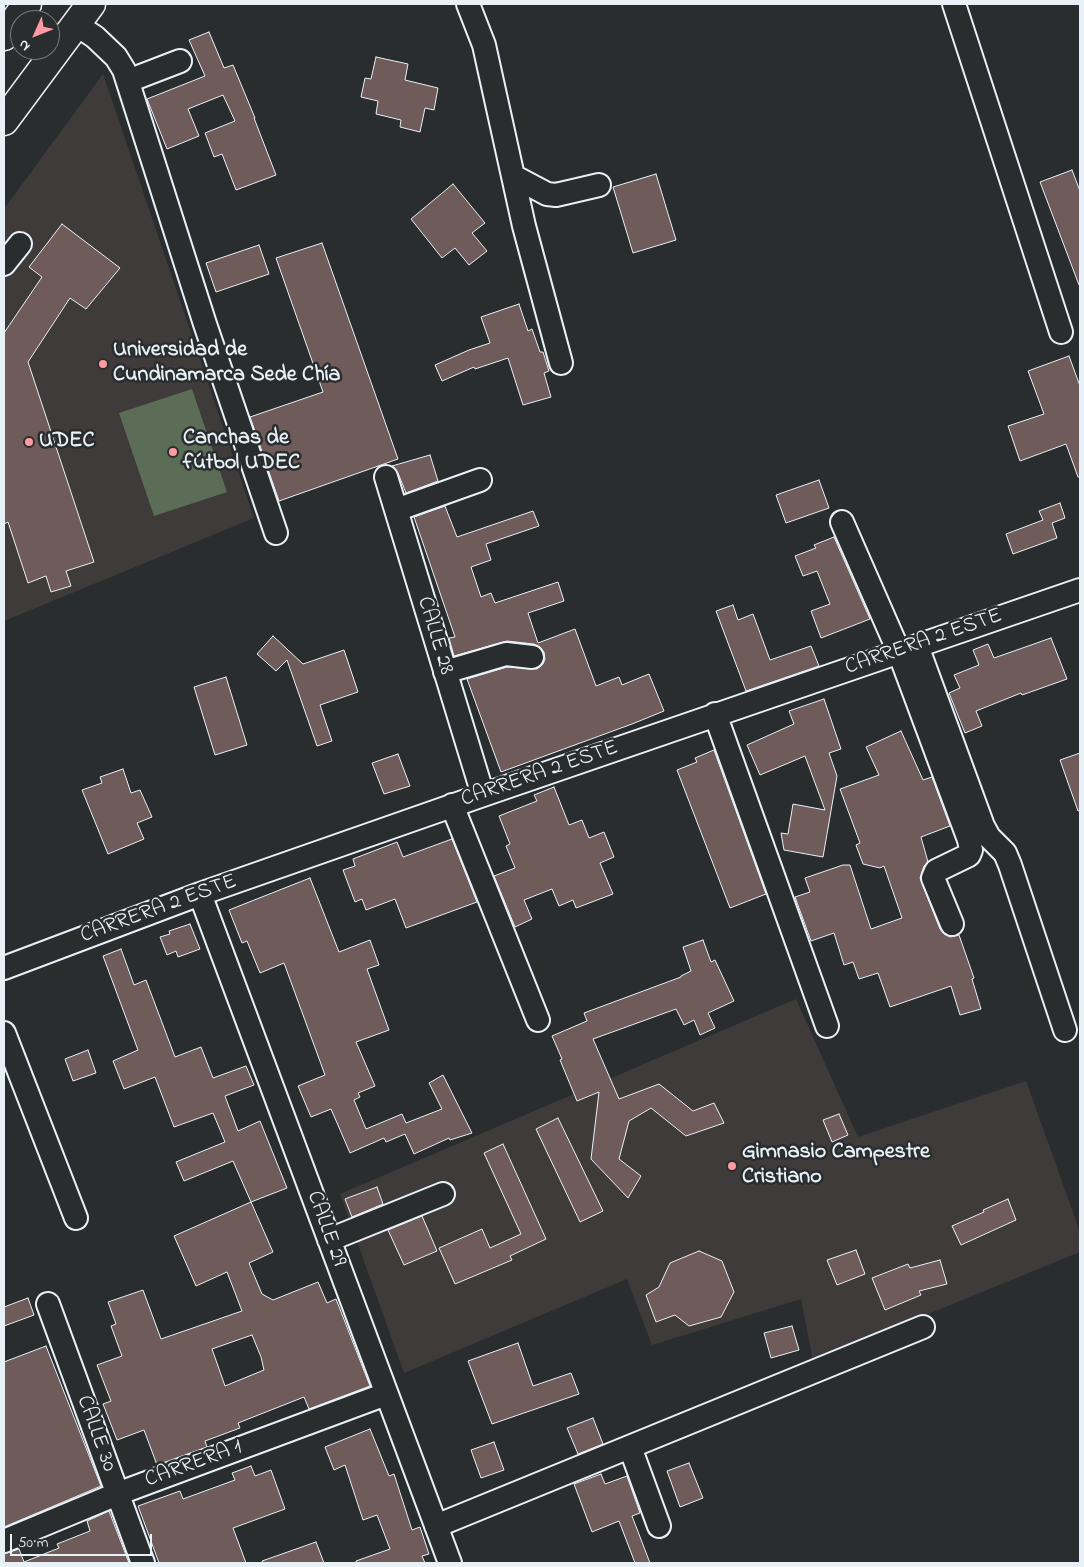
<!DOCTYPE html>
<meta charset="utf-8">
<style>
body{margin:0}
#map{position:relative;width:1084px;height:1567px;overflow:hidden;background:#2a2d2e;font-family:"Indie Flower",sans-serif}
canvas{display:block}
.frame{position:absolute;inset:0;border:5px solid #e8f1f8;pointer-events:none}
.north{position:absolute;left:10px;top:10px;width:50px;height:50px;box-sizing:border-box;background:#2a2d2e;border:1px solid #767b7f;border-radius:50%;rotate:226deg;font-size:14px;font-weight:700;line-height:20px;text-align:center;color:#e8f1f8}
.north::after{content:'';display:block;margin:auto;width:18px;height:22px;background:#ff9aa2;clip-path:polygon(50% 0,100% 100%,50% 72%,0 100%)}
.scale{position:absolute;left:10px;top:1534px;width:142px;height:22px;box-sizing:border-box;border:2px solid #e8f1f8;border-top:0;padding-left:6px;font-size:15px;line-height:18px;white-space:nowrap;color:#e8f1f8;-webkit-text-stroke:4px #2a2d2e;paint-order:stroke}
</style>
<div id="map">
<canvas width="1084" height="1567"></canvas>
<div class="frame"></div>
<div class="north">N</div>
<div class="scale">50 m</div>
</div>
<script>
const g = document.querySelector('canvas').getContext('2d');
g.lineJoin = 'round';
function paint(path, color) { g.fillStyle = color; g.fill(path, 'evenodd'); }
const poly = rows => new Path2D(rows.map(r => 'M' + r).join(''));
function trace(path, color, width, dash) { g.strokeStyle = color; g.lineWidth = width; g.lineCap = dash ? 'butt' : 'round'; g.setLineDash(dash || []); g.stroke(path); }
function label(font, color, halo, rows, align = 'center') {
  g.font = font + ' "Indie Flower",sans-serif'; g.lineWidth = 5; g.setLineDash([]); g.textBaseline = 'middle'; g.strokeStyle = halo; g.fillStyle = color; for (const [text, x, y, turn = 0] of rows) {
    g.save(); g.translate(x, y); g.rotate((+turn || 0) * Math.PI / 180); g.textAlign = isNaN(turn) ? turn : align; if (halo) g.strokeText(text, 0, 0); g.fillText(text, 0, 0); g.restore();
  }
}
const built = poly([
 [103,74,254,518,4,621,4,209],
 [796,999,858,1137,1026,1081,1080,1232,1080,1252,813,1361,801,1299,652,1345,627,1279,404,1373,340,1194]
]);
const green = poly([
 [192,389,227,492,154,516,119,413]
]);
const building = poly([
 [209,32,224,68,233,65,255,118,254,118,276,175,236,190,222,154,214,157,205,133,235,121,223,95,188,109,199,136,167,149,147,99,205,76,189,40,209,32],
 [376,57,408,64,405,80,438,88,434,110,425,108,420,132,400,127,401,120,376,114,378,101,361,97,365,78,371,79,376,57],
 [1072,170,1080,191,1080,284,1079,285,1040,182,1072,170],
 [656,174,676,240,633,253,613,187,656,174],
 [453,184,485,223,472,233,487,251,469,265,455,248,442,258,411,219,453,184],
 [62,224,120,268,86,309,70,298,28,362,94,562,66,571,71,586,51,592,46,576,28,583,8,522,4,524,4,333,42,277,29,267,62,224],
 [322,243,398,459,279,501,250,417,323,392,276,258,322,243],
 [259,245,269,274,216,292,206,263,259,245],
 [519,304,528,331,532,329,540,352,543,352,549,371,544,373,551,397,523,405,508,358,475,369,474,367,442,381,435,365,469,350,490,343,481,317,519,304],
 [1069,356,1080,386,1080,477,1078,477,1066,444,1020,461,1008,426,1044,414,1028,371,1069,356],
 [430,455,438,481,406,493,398,473,392,466,430,455],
 [819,480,829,508,786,523,776,495,819,480],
 [1060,503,1065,518,1052,523,1057,538,1013,554,1006,534,1043,520,1039,511,1060,503],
 [445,506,457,537,533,511,539,526,486,544,491,560,471,567,481,597,491,593,495,603,558,582,564,601,528,613,538,643,575,629,596,686,619,677,622,685,649,674,664,711,632,724,501,772,467,679,507,667,537,669,543,664,545,659,544,652,540,647,534,644,507,641,454,656,449,638,455,637,414,517,445,506],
 [834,537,870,619,821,638,811,611,830,604,817,571,803,576,795,556,816,548,814,545,834,537],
 [733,605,738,620,753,614,770,660,811,646,819,666,746,691,716,611,733,605],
 [273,636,303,664,344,650,358,692,320,705,332,741,317,746,287,660,276,671,257,654,273,636],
 [1051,638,1067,679,1022,695,1021,693,976,711,982,726,965,733,949,693,960,688,954,675,979,665,973,650,988,644,994,658,1051,638],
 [226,677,247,745,215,755,194,687,226,677],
 [824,699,841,749,829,753,837,776,823,857,784,850,781,833,788,834,793,804,825,810,805,756,760,775,747,745,794,724,789,711,824,699],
 [901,731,923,780,932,777,950,826,921,837,928,862,924,866,920,878,940,929,944,934,950,937,959,935,974,978,972,979,981,1009,960,1015,951,986,890,1007,878,973,859,979,853,962,844,965,834,933,811,941,795,897,810,892,805,878,843,865,850,865,871,929,902,918,884,866,880,868,863,864,856,845,860,843,840,789,879,775,866,747,901,731],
 [714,750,766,894,730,908,677,770,697,762,695,758,714,750],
 [1080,753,1080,810,1078,811,1060,760,1080,753],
 [398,754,410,786,384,794,372,763,398,754],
 [123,769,131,793,140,790,152,817,137,823,144,839,108,854,82,790,102,783,100,777,123,769],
 [554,787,569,825,582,820,589,838,604,832,614,857,600,863,613,894,576,908,573,900,559,906,552,889,524,900,532,919,515,927,494,876,515,868,506,846,510,844,499,816,537,801,534,795,554,787],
 [452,839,477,902,406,928,395,899,366,910,362,899,355,902,343,870,355,866,353,859,397,842,403,857,452,839],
 [310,878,339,952,370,940,379,965,367,969,389,1030,356,1042,375,1086,358,1093,360,1097,354,1100,366,1129,402,1114,406,1123,442,1109,429,1083,443,1075,472,1133,450,1140,449,1138,414,1154,405,1134,386,1142,384,1138,350,1153,331,1109,311,1117,298,1086,325,1075,284,963,260,973,247,941,242,943,229,910,310,878],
 [190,924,200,949,178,957,176,951,167,955,160,937,170,934,169,931,190,924],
 [703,940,711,962,715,960,734,1001,708,1013,715,1028,700,1035,694,1020,684,1025,676,1009,593,1039,619,1099,659,1084,693,1111,714,1103,724,1123,686,1136,651,1108,629,1121,619,1159,641,1176,628,1198,591,1159,599,1092,577,1101,560,1060,562,1059,552,1036,587,1021,584,1013,681,977,681,976,691,971,683,947,703,940],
 [121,949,134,985,146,980,175,1057,201,1047,213,1078,246,1066,254,1085,225,1096,238,1131,260,1121,287,1188,251,1202,233,1161,184,1181,176,1162,225,1142,213,1113,174,1127,155,1077,124,1089,113,1061,138,1050,103,956,121,949],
 [88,1050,96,1073,73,1081,65,1059,88,1050],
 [839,1114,848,1135,832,1142,823,1120,839,1114],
 [558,1118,603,1211,580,1222,536,1129,558,1118],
 [503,1144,546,1239,510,1256,512,1260,455,1284,439,1248,482,1229,490,1248,521,1234,484,1153,503,1144],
 [377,1187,383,1204,352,1217,345,1199,377,1187],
 [1008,1199,1016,1220,961,1245,952,1226,984,1212,983,1210,1008,1199],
 [251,1202,273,1252,249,1263,262,1294,273,1300,318,1282,327,1303,336,1299,370,1386,309,1409,304,1397,238,1423,240,1428,205,1441,207,1447,157,1465,144,1430,117,1440,103,1404,111,1401,97,1365,122,1356,111,1326,116,1324,108,1302,143,1290,161,1339,242,1311,227,1272,196,1286,174,1236,251,1202],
 [252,1335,261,1357,264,1370,225,1386,212,1349,252,1335],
 [422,1216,437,1251,404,1265,388,1230,422,1216],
 [856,1250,865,1274,837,1285,827,1260,856,1250],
 [699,1251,722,1261,734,1292,721,1317,689,1326,675,1315,656,1322,646,1295,659,1287,670,1263,699,1251],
 [940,1260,947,1284,919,1291,921,1295,885,1310,872,1278,908,1264,910,1268,940,1260],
 [28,1298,34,1315,4,1326,4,1307,28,1298],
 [792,1326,799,1350,771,1358,764,1333,792,1326],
 [518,1343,533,1386,571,1373,579,1394,492,1424,468,1361,518,1343],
 [46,1346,101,1486,4,1527,4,1362,46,1346],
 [593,1418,603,1444,578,1454,567,1428,593,1418],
 [370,1429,389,1476,394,1474,412,1530,420,1527,429,1554,422,1556,425,1563,356,1563,356,1561,390,1549,377,1515,363,1520,345,1465,334,1470,325,1447,370,1429],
 [494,1442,504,1470,481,1478,471,1450,494,1442],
 [689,1463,703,1498,680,1507,667,1471,689,1463],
 [251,1466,255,1476,271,1470,285,1509,233,1528,246,1563,159,1563,138,1506,180,1491,183,1499,235,1480,232,1473,251,1466],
 [601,1474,605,1484,627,1476,640,1513,632,1516,650,1563,635,1563,619,1521,592,1532,574,1484,601,1474],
 [109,1511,129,1563,4,1563,4,1554,19,1549,24,1562,59,1548,57,1544,90,1531,87,1521,109,1511],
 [316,1542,324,1563,263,1563,262,1561,316,1542]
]);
const minor = poly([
 [468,4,484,45,524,226,561,363],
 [954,4,1061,332],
 [77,25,95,37,116,57,124,70,205,324,276,533],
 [128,81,180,61],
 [513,176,547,194,556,195,599,185],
 [4,264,20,244],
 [386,477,483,795],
 [396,510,480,480],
 [842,522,899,652,969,840,971,850,969,855,936,871,933,878,952,924],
 [917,646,983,826,989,837,1005,853,1010,865,1065,1030],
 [445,672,506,654,532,657],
 [715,714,827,1026],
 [452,805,538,1020],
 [200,894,450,1563],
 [4,968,200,894,483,795,1080,590],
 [4,1033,76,1218],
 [329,1240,443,1194],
 [48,1304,143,1563],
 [630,1447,659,1526],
 [436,1526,923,1327],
 [4,1541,117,1494,386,1394]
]);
const highway = poly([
 [4,36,27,4],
 [4,121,91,4]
]);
const markers = [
 [103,364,5,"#ff9aa2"],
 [29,442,5,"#ff9aa2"],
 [173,452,5,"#ff9aa2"],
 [732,1166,5,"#ff9aa2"]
];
const poiNames = [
 ["Universidad de",113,351],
 ["Cundinamarca Sede Chía",113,376],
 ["Canchas de",183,439],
 ["fútbol UDEC",183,464],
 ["UDEC",39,442],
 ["Gimnasio Campestre",742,1153],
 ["Cristiano",742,1178]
];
const streetNames = [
 ["CALLE 28",434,636,73],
 ["CARRERA 2 ESTE",924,643,-19],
 ["CARRERA 2 ESTE",540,775,-19],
 ["CARRERA 2 ESTE",159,910,-20],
 ["CALLE 29",325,1229,70],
 ["CALLE 30",95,1434,70],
 ["CARRERA 1",194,1465,-20]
];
paint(built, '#3f3b3b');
paint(green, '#5b6d56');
paint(building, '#6f5c5a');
trace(building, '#e8f1f8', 1);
trace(minor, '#e8f1f8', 26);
trace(highway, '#e8f1f8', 31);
trace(minor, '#2a2d2e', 22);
trace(highway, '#2a2d2e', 28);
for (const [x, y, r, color] of markers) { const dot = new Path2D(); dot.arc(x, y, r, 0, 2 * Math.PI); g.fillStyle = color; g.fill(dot); trace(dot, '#2a2d2e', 2); }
label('bold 22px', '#e8f1f8', '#2a2d2e', poiNames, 'left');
label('22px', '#e8f1f8', '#2a2d2e', streetNames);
</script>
